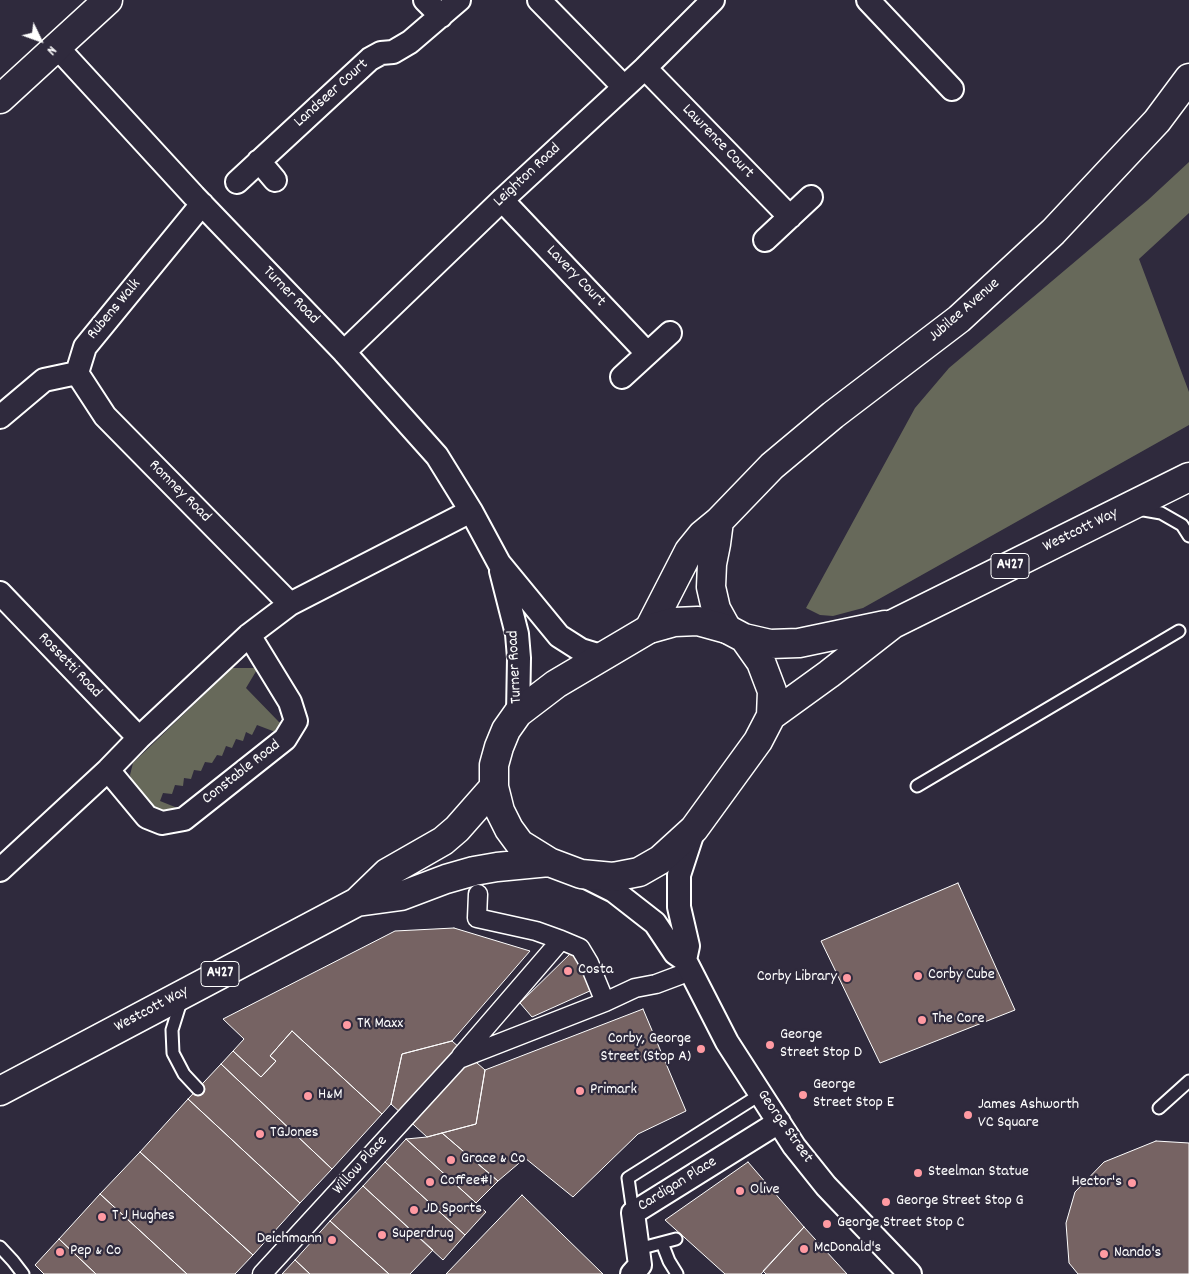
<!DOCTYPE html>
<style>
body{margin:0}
#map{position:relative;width:1189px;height:1274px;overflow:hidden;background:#2f2a3d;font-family:Dekko,sans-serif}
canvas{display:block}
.north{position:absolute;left:15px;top:15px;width:50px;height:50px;-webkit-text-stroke:4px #2f2a3d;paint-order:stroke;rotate:132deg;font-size:14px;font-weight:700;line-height:20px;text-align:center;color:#fff}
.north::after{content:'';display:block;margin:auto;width:18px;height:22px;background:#fff;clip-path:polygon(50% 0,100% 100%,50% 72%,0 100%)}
</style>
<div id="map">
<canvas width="1189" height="1274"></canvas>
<div class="north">N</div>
</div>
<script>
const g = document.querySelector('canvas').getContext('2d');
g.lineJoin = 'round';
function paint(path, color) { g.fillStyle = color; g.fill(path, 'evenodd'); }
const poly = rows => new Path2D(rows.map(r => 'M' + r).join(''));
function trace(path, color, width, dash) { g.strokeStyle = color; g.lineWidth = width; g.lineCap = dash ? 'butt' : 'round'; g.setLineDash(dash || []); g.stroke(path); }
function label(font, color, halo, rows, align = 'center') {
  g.font = font + ' Dekko,sans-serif'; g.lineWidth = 4.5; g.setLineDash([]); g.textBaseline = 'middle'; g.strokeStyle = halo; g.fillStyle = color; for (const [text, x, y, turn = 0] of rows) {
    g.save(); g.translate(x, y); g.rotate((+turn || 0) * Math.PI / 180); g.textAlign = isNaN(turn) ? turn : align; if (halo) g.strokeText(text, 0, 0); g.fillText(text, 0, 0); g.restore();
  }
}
const green = poly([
 [1189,162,1189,213,1139,259,1189,392,1189,425,863,608,833,616,820,615,806,608,915,408,949,368,1148,200],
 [232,668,258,668,246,688,279,722,290,722,278,733,257,725,252,735,246,732,243,741,236,739,232,748,226,746,222,756,217,755,212,763,205,762,201,771,194,770,191,779,184,778,183,786,175,785,172,794,163,793,160,801,180,809,168,813,159,812,143,799,133,785,130,775,133,763]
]);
const building = poly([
 [958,883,1015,1010,880,1063,821,941,958,883],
 [454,928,530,951,452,1041,402,1054,391,1104,382,1114,292,1031,270,1056,276,1061,261,1077,233,1051,244,1039,223,1019,395,931,454,928],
 [573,951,592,990,532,1017,520,1003,573,951],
 [643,1009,686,1111,638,1134,573,1197,525,1158,498,1181,442,1133,476,1124,485,1070,643,1009],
 [292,1031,382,1114,332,1169,221,1064,233,1051,261,1077,276,1061,270,1056,292,1031],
 [452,1041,485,1070,476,1124,427,1137,391,1104,402,1054,452,1041],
 [221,1064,332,1169,300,1203,188,1099,221,1064],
 [188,1099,300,1203,253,1255,140,1152,188,1099],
 [442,1133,498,1181,476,1203,406,1139,427,1137,442,1133],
 [406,1139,486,1212,465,1235,385,1162,406,1139],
 [1156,1141,1189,1143,1189,1274,1078,1274,1069,1263,1066,1223,1075,1192,1104,1162,1156,1141],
 [140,1152,253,1255,235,1274,187,1274,100,1194,140,1152],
 [385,1162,465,1235,443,1260,363,1186,385,1162],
 [748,1162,804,1227,761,1274,725,1274,665,1220,748,1162],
 [363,1186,433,1250,410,1274,389,1274,330,1221,363,1186],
 [100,1194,187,1274,96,1274,59,1239,100,1194],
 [522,1195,603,1274,446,1274,522,1195],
 [330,1221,389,1274,310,1274,295,1260,330,1221],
 [804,1227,847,1274,766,1274,763,1271,804,1227],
 [59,1239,96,1274,44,1274,35,1265,59,1239],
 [295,1260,310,1274,282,1274,295,1260]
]);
const service = poly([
 [1138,509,1161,513,1182,525,1189,536],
 [917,786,1179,631],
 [182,998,172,1030,173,1053,184,1074,198,1089],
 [1159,1108,1189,1081],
 [633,1213,628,1178,761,1094],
 [662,1243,669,1261,677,1274],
 [0,1247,13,1261,23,1274],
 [638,1249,676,1239]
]);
const pedestrian = poly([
 [478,894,477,918,536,931,561,940],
 [461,1056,561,940,580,948,589,963,605,1002],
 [262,1274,459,1059,605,1002,635,988,656,984,680,975]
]);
const minor = poly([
 [425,0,441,16],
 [539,0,624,87],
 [868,0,952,89],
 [57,47,194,196,344,352,437,456,471,511,499,563,559,636,581,650,604,657],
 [645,68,790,217],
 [259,161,275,180],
 [237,182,370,59,381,53,393,52,410,42,459,0],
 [502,200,647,353],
 [765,240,811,197],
 [344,352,502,200,645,68,713,0],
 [77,373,105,416,290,604],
 [622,377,670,333],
 [0,417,44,380,77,373,85,347,202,204],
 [501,571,517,634,519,658,518,713],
 [0,593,139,738],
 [108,770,147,817,162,823,184,819,285,739,296,721,290,702,249,635],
 [0,870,108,770,139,738,249,635,290,604,471,511],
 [586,877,614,891,655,923,675,953,685,960,727,1042,794,1146,826,1186,910,1274],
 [685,960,688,946,679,907,679,875,694,829],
 [632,1274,640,1265,633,1213,779,1122]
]);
const tertiary = poly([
 [0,99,108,0],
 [719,521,716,544,712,564,711,587,716,609,727,629],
 [649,629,689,551,702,535,719,521,772,466,833,415,959,319,1053,232,1157,121,1189,78]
]);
const trunk = poly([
 [698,621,727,629,744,638,761,662,772,691,771,716,758,741,694,829,660,860,639,872,613,877,581,874,549,862,520,844,509,829,500,811,494,787,494,765,499,747,506,730,518,713,556,684,649,629,674,622,698,621],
 [744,638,770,644,799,643,885,625],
 [771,716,829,674,893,624,1189,477],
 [357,902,401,896,446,879,474,871,497,867,549,862],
 [0,1091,357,902,387,873,443,841,457,829,494,787]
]);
const markers = [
 [568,971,5,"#ff9aa2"],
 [918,976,5,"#ff9aa2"],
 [847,978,5,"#ff9aa2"],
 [922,1020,5,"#ff9aa2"],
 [347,1025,5,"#ff9aa2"],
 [770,1045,5,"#ff9aa2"],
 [701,1049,5,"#ff9aa2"],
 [580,1091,5,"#ff9aa2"],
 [803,1095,5,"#ff9aa2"],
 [308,1096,5,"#ff9aa2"],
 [968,1115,5,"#ff9aa2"],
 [260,1134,5,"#ff9aa2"],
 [451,1160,5,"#ff9aa2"],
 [918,1173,5,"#ff9aa2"],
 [430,1182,5,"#ff9aa2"],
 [1132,1183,5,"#ff9aa2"],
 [740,1191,5,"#ff9aa2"],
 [886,1202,5,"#ff9aa2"],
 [414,1210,5,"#ff9aa2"],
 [102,1217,5,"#ff9aa2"],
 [827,1224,5,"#ff9aa2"],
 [382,1235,5,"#ff9aa2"],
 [332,1240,5,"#ff9aa2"],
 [804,1249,5,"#ff9aa2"],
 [60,1252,5,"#ff9aa2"],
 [1104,1254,5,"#ff9aa2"]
];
const shields = [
 [1010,566,38],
 [220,974,38]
];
const shieldNames = [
 ["A427",1010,566],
 ["A427",220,974]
];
const streetNames = [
 ["Landseer Court",332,94,-42],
 ["Lawrence Court",717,142,46],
 ["Leighton Road",528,176,-43],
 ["Lavery Court",575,277,46],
 ["Turner Road",290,296,46],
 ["Rubens Walk",115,310,-50],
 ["Jubilee Avenue",965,311,-41],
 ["Romney Road",179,492,45],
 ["Westcott Way",1081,531,-26],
 ["Rossetti Road",69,666,46],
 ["Turner Road",516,667,-93],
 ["Constable Road",242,773,-38],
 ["Westcott Way",152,1010,-28],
 ["George Street",784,1127,55],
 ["Willow Place",361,1166,-48],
 ["Cardigan Place",678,1185,-32]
];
const poiNames = [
 ["Costa",578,971],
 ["Corby Cube",928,976],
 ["Corby Library",837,978,"right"],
 ["The Core",932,1020],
 ["TK Maxx",357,1025],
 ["George",780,1036],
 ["Street Stop D",780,1054],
 ["Corby, George",691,1040,"right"],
 ["Street (Stop A)",691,1058,"right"],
 ["George",813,1086],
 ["Street Stop E",813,1104],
 ["Primark",590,1091],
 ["H&M",318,1096],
 ["James Ashworth",978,1106],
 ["VC Square",978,1124],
 ["TGJones",270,1134],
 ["Grace & Co",461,1160],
 ["Steelman Statue",928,1173],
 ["Coffee#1",440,1182],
 ["Hector's",1122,1183,"right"],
 ["Olive",750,1191],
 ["George Street Stop G",896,1202],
 ["JD Sports",424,1210],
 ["T J Hughes",112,1217],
 ["George Street Stop C",837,1224],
 ["Superdrug",392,1235],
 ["Deichmann",322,1240,"right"],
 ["McDonald's",814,1249],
 ["Pep & Co",70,1252],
 ["Nando's",1114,1254]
];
paint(green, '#67695a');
paint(building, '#766363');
trace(building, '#fff', 1);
trace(service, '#fff', 15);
trace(pedestrian, '#fff', 21);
trace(minor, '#fff', 26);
trace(tertiary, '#fff', 31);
trace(trunk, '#fff', 31);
trace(service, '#2f2a3d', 11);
trace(pedestrian, '#2f2a3d', 18);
trace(minor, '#2f2a3d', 22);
trace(tertiary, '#2f2a3d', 28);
trace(trunk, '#2f2a3d', 28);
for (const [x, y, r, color] of markers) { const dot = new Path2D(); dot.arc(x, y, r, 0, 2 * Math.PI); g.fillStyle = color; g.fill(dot); trace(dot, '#2f2a3d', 2); }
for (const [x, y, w] of shields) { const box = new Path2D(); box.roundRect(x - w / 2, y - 12.5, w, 25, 4); g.fillStyle = '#2f2a3d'; g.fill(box); trace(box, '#fff', 1); }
label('bold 15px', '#fff', null, shieldNames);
label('16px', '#fff', '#2f2a3d', streetNames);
label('16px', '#fff', '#2f2a3d', poiNames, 'left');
</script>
